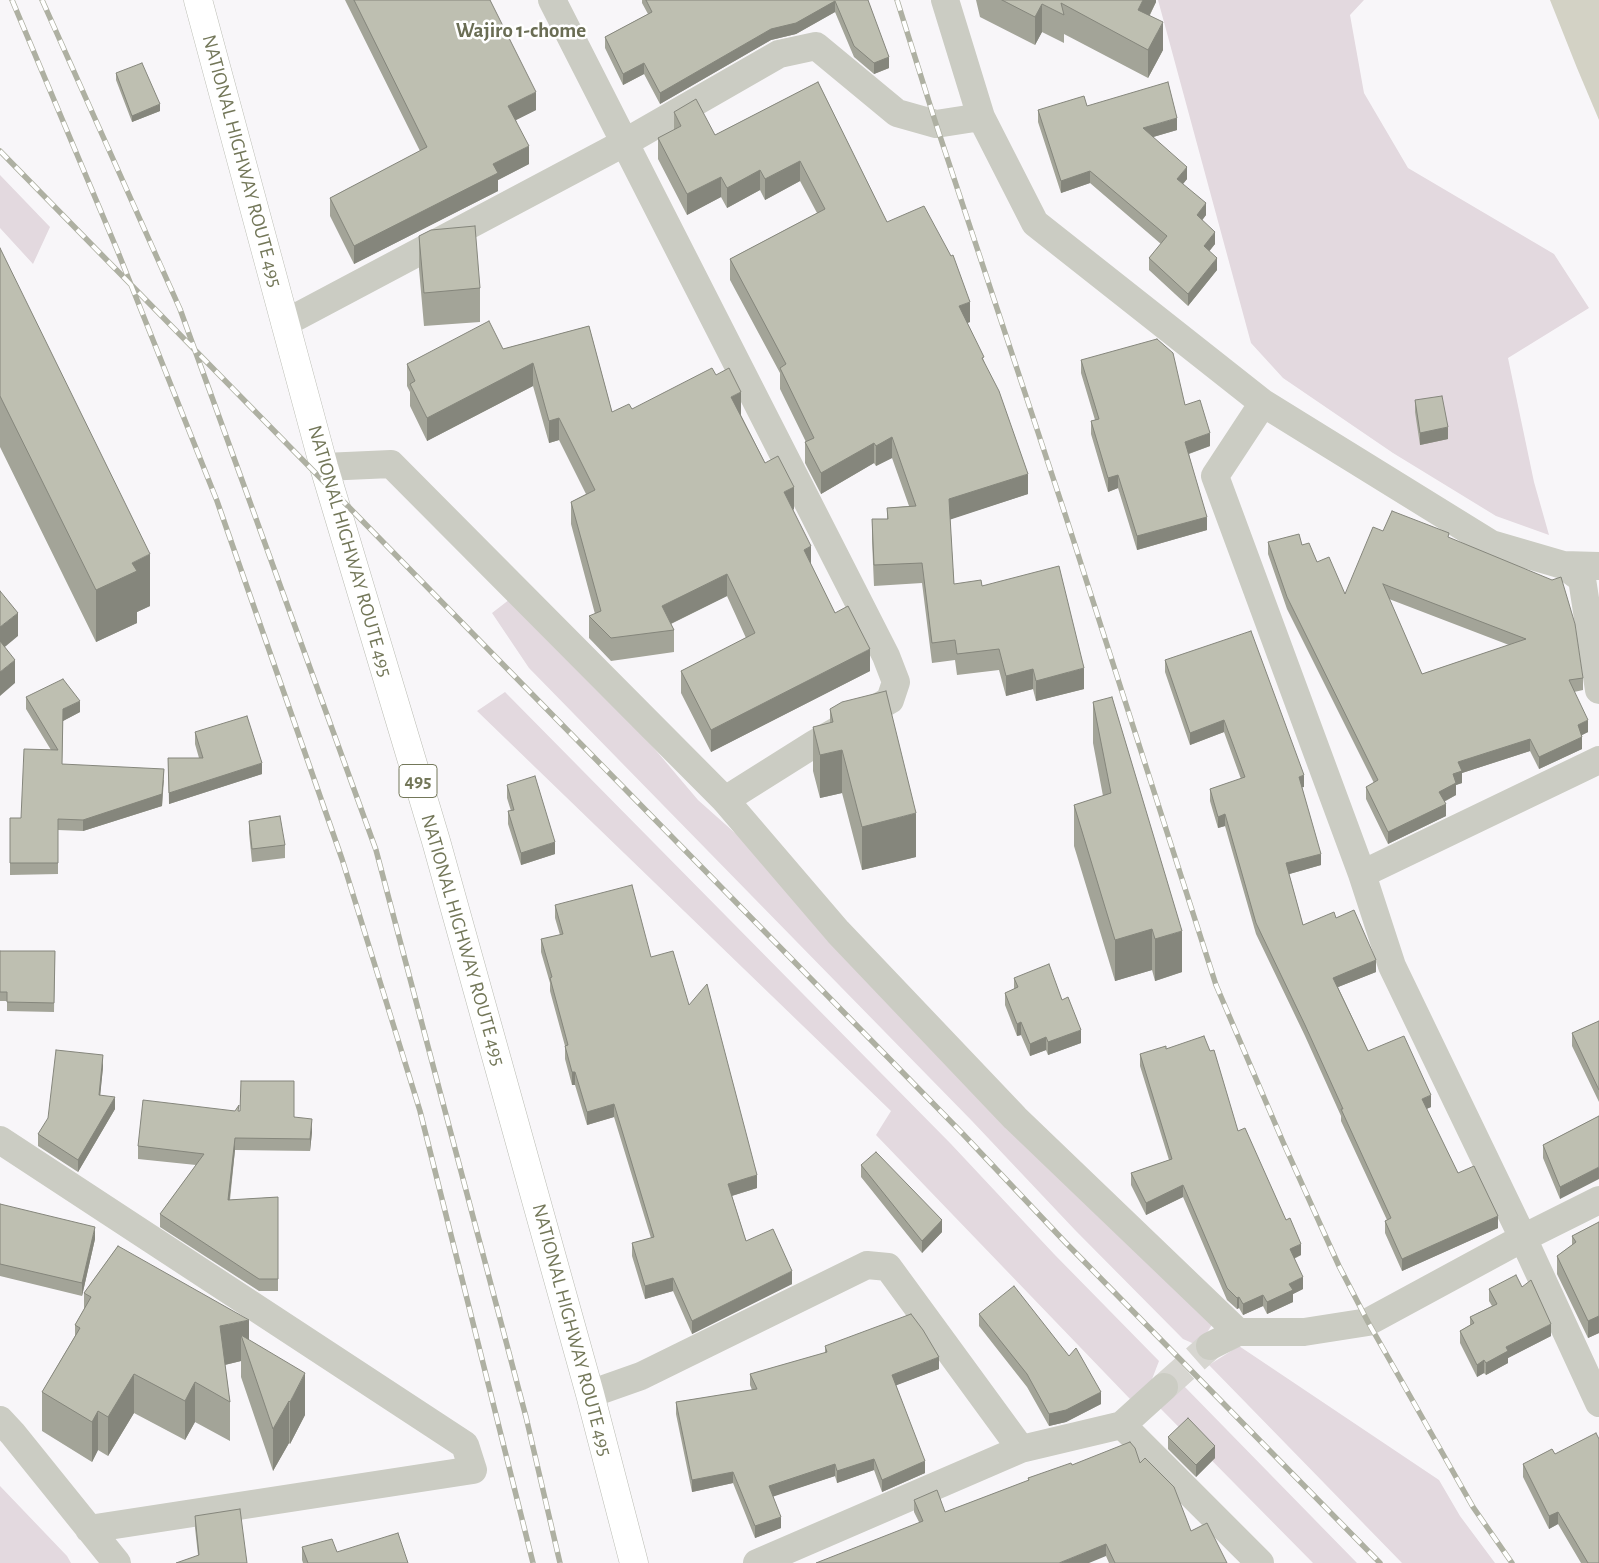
<!DOCTYPE html>
<style>
body{margin:0}
canvas{display:block;background:#f8f6f9}
</style>
<canvas width="1599" height="1563"></canvas>
<script>
const g = document.querySelector('canvas').getContext('2d');
g.lineJoin = 'round';
function paint(path, color) { g.fillStyle = color; g.fill(path, 'evenodd'); }
const poly = rows => new Path2D(rows.map(r => 'M' + r).join(''));
function trace(path, color, width, dash) { g.strokeStyle = color; g.lineWidth = width; g.lineCap = dash ? 'butt' : 'round'; g.setLineDash(dash || []); g.stroke(path); }
function label(font, color, halo, rows, align = 'center') {
  g.font = font + ' "Alegreya Sans",sans-serif'; g.lineWidth = 5; g.setLineDash([]); g.textBaseline = 'middle'; g.strokeStyle = halo; g.fillStyle = color; for (const [text, x, y, turn = 0] of rows) {
    g.save(); g.translate(x, y); g.rotate((+turn || 0) * Math.PI / 180); g.textAlign = isNaN(turn) ? turn : align; if (halo) g.strokeText(text, 0, 0); g.fillText(text, 0, 0); g.restore();
  }
}
const green = poly([
 [1158,0,1364,0,1350,15,1364,93,1408,168,1554,254,1589,308,1508,358,1534,482,1549,535,1496,516,1393,453,1283,378,1251,343],
 [0,175,50,227,33,264,0,228],
 [514,596,653,747,698,800,744,841,1216,1318,1199,1346,1183,1339,1075,1230,972,1121,529,668,492,613],
 [505,692,951,1144,1054,1254,1159,1361,1149,1387,1130,1399,876,1135,891,1111,477,711],
 [1239,1346,1439,1480,1460,1516,1495,1563,1402,1563,1209,1365],
 [1183,1385,1357,1563,1313,1563,1160,1408],
 [0,1486,67,1556,71,1563,0,1563]
]);
const water = poly([
 [1550,0,1599,0,1599,120,1577,68]
]);
const minorTunnel = poly([
 [1164,1387,1210,1346]
]);
const minor = poly([
 [552,0,886,656,896,682,890,700,814,744,725,800],
 [945,0,981,117,1035,223,1263,403,1491,544,1563,565,1599,566],
 [285,323,624,143,779,54,816,46,897,113,936,124,981,117],
 [1263,403,1215,476,1362,874,1392,966,1523,1238,1599,1403],
 [324,467,391,464,725,800,838,932,1015,1118,1238,1332,1304,1332,1368,1322,1523,1238,1599,1200],
 [1563,565,1582,579,1599,690],
 [1362,874,1599,760],
 [0,1140,465,1445,473,1470,89,1529],
 [1210,1346,1238,1332],
 [590,1394,641,1376,867,1265,888,1267,1021,1449],
 [0,1420,13,1434,117,1563],
 [1122,1425,1164,1387],
 [757,1563,1021,1449,1122,1425,1260,1563]
]);
const highway = poly([
 [198,0,324,467,436,841,590,1394,634,1563]
]);
const rail = poly([
 [12,0,118,252,217,501,342,859,420,1111,533,1563],
 [42,0,180,309,376,850,526,1417,560,1563],
 [897,0,936,124,1066,517,1216,985,1283,1142,1339,1266,1368,1322,1473,1507,1512,1563],
 [0,151,962,1133,1065,1242,1380,1563]
]);
const wall = poly([
 [345,0,490,0,536,110,516,120,529,164,498,180,498,191,354,264,330,216,330,198,420,151],
 [642,0,868,0,889,68,874,74,854,57,835,12,796,34,771,40,660,104,644,74,623,85,605,48,605,37,648,14,642,3],
 [976,0,1156,0,1156,2,1150,15,1163,50,1148,78,1064,34,1064,43,1042,32,1035,45,980,17],
 [116,73,160,111,132,122,116,80],
 [818,82,887,222,970,322,967,323,984,361,1028,494,950,519,954,584,982,586,1084,689,1036,701,1033,689,1006,696,999,670,957,675,955,660,932,663,922,583,874,586,872,540,872,519,887,519,887,508,909,506,892,458,876,466,874,463,821,494,805,463,805,442,806,442,780,389,780,373,730,280,730,259,817,213,800,181,765,200,760,190,727,208,721,197,687,215,658,159,658,138,674,130,674,112,715,135],
 [1087,106,1177,130,1153,137,1187,179,1183,184,1206,215,1202,220,1215,244,1209,251,1217,270,1188,306,1149,270,1149,258,1161,244,1090,183,1061,193,1038,122,1038,110],
 [419,236,480,288,480,322,424,326,419,269],
 [0,248,150,606,137,612,137,623,96,642,0,447],
 [589,326,612,412,632,409,716,375,741,415,765,463,794,509,793,510,811,565,835,613,870,671,711,752,681,693,681,671,746,638,727,596,671,624,674,630,674,652,611,661,589,638,589,616,595,614,571,524,571,502,586,494,559,440,549,443,533,386,427,441,410,406,410,392,407,386,407,364,503,349],
 [1081,360,1185,405,1210,446,1189,454,1207,530,1137,550,1118,488,1108,492,1091,434,1091,421,1095,420,1081,373],
 [1415,400,1448,439,1420,445,1415,412],
 [1383,531,1449,538,1583,678,1583,690,1574,692,1588,732,1582,735,1582,749,1539,769,1530,751,1462,773,1462,783,1456,785,1456,795,1444,802,1446,816,1388,844,1366,799,1366,787,1374,783,1287,609,1268,554,1268,542,1302,545,1345,594],
 [1389,599,1509,645,1422,674],
 [1165,660,1304,787,1302,787,1321,865,1289,874,1303,925,1336,918,1376,972,1338,987,1368,1051,1431,1107,1426,1109,1458,1173,1498,1228,1402,1271,1385,1233,1385,1221,1387,1220,1341,1121,1341,1116,1305,1036,1256,934,1225,826,1218,828,1210,801,1210,789,1241,779,1224,732,1190,745,1165,672],
 [26,697,80,712,63,721,62,764,164,780,162,806,83,831,58,830,58,874,10,875,10,818,21,818,51,750,26,709],
 [1093,702,1182,972,1155,981,1152,970,1115,981,1074,846,1074,805,1103,796,1093,743],
 [830,709,916,857,862,870,842,793,820,798,813,771,813,727,830,723],
 [195,732,262,774,169,804,168,758,199,758,195,744],
 [507,785,555,854,521,865,508,824,508,811,511,811,507,798],
 [249,821,285,845,285,858,252,862,249,833],
 [555,905,651,957,689,1005,757,1188,732,1196,746,1241,792,1284,692,1334,673,1291,645,1299,632,1256,632,1243,651,1238,614,1117,587,1125,575,1085,572,1085,565,1059,565,1046,550,991,550,983,541,952,541,939,560,935,555,918],
 [0,951,55,951,54,1012,7,1011,7,1001,0,1001],
 [1014,978,1062,1000,1081,1043,1048,1055,1046,1050,1030,1056,1021,1035,1017,1036,1005,1005,1005,993,1014,989],
 [1599,1021,1599,1102,1572,1046,1572,1033],
 [1166,1049,1238,1131,1301,1255,1294,1259,1303,1289,1293,1294,1293,1302,1267,1314,1263,1306,1243,1315,1239,1308,1237,1309,1227,1300,1183,1197,1146,1215,1131,1185,1131,1173,1169,1160,1140,1066,1140,1054],
 [103,1067,100,1095,115,1109,78,1172,38,1146,38,1134],
 [235,1111,294,1117,312,1132,310,1151,235,1150,230,1200,278,1197,278,1291,259,1291,160,1227,160,1214,196,1165,138,1159,138,1146],
 [1599,1116,1560,1199,1543,1158,1543,1145],
 [861,1165,942,1232,922,1253,861,1177],
 [0,1204,95,1239,82,1296,0,1276],
 [1599,1222,1599,1333,1588,1338,1557,1274,1557,1256,1572,1245,1572,1236],
 [118,1246,249,1340,305,1415,290,1444,289,1443,273,1471,241,1377,241,1361,225,1365,230,1402,230,1441,195,1422,185,1440,134,1413,108,1456,98,1450,92,1462,42,1431,42,1392,75,1336,75,1325,84,1309,84,1293],
 [1522,1287,1551,1336,1508,1358,1508,1363,1486,1375,1484,1373,1477,1377,1460,1343,1460,1331,1470,1325,1470,1317,1492,1306,1489,1301,1489,1289],
 [979,1314,1101,1404,1066,1422,1049,1426,1027,1387,979,1326],
 [825,1346,939,1369,896,1385,925,1473,882,1492,874,1470,837,1483,835,1476,773,1496,781,1528,755,1538,733,1483,692,1492,676,1414,676,1402,752,1390,750,1385,750,1374,825,1353],
 [1168,1437,1215,1458,1196,1477,1168,1449],
 [1555,1454,1599,1563,1581,1563,1558,1524,1549,1529,1523,1477,1523,1464],
 [1140,1463,1191,1531,1227,1563,1109,1563,1106,1556,919,1522,914,1512,914,1500,945,1512,1028,1481,1028,1478,1072,1465],
 [195,1516,247,1563,198,1555,195,1528],
 [302,1547,337,1552,408,1563,303,1563,302,1560]
]);
const shadedWall = poly([
 [1143,0,1156,0,1156,2,1138,38,1138,10],
 [835,1,835,12,796,34,771,40,660,104,660,93,771,29],
 [1042,4,1042,32,1035,45,1035,17],
 [1163,22,1163,50,1148,78,1148,50],
 [889,57,889,68,874,74,874,63],
 [644,63,644,74,623,85,623,74],
 [536,92,536,110,508,124,508,106],
 [160,104,160,111,132,122,132,116],
 [1177,118,1177,130,1143,140,1143,128],
 [529,146,529,164,498,180,498,191,354,264,354,246,493,164],
 [800,161,800,181,765,200,765,179],
 [1187,167,1187,179,1177,191,1177,179],
 [760,170,760,190,727,208,727,188],
 [1090,171,1090,183,1061,193,1061,181],
 [721,177,721,197,687,215,687,194],
 [1206,203,1206,215,1197,227,1197,215],
 [1215,232,1215,244,1204,258,1204,246],
 [1217,258,1217,270,1188,306,1188,294],
 [970,302,970,322,959,326,959,306],
 [533,363,533,386,427,441,427,418],
 [741,392,741,415,731,419,731,397],
 [559,418,559,440,549,443,549,421],
 [1448,427,1448,439,1420,445,1420,433],
 [1210,433,1210,446,1185,455,1185,442],
 [892,437,892,458,876,466,876,446],
 [874,443,874,463,821,494,821,473],
 [1028,474,1028,494,949,520,949,499],
 [1118,475,1118,488,1108,492,1108,478],
 [794,487,794,509,784,515,784,492],
 [1207,517,1207,530,1137,550,1137,536],
 [811,546,811,569,804,550],
 [150,554,150,606,137,612,137,623,96,642,96,590,132,563],
 [727,574,727,596,662,628,662,606],
 [18,613,18,636,0,651,0,627],
 [870,649,870,671,711,752,711,730],
 [15,660,15,683,0,696,0,672],
 [1084,668,1084,689,1036,701,1036,681],
 [1033,669,1033,689,1006,696,1006,676],
 [80,701,80,712,63,721,63,709],
 [1224,720,1224,732,1190,745,1190,733],
 [1588,720,1588,732,1578,737,1578,725],
 [1582,737,1582,749,1539,769,1539,757],
 [1530,739,1530,751,1462,773,1462,783,1456,785,1456,795,1439,804,1439,792,1453,774,1458,762],
 [842,750,842,793,820,798,820,755],
 [262,763,262,774,169,804,169,793],
 [164,769,162,806,83,831,83,820],
 [1304,775,1304,787,1299,788,1299,777],
 [1446,804,1446,816,1388,844,1388,832],
 [916,813,916,857,862,870,862,827],
 [1225,814,1225,826,1218,828,1218,817],
 [555,842,555,854,521,865,521,853],
 [1321,854,1321,865,1286,875,1286,863],
 [1152,929,1152,970,1115,981,1115,940],
 [1182,931,1182,972,1155,981,1155,939],
 [1376,960,1376,972,1333,989,1333,978],
 [1021,1022,1021,1035,1017,1036,1017,1024],
 [1081,1030,1081,1043,1048,1055,1048,1042],
 [1046,1037,1046,1050,1030,1056,1030,1044],
 [103,1055,103,1067,99,1108,99,1095],
 [572,1072,575,1072,575,1085,572,1085],
 [1431,1095,1431,1107,1422,1111,1422,1099],
 [115,1097,115,1109,78,1172,78,1160],
 [614,1104,614,1117,587,1125,587,1112],
 [312,1119,312,1132,310,1151,310,1139],
 [235,1138,235,1150,228,1212,228,1200],
 [1599,1167,1599,1179,1560,1199,1560,1187],
 [757,1175,757,1188,728,1197,728,1184],
 [1183,1185,1183,1197,1146,1215,1146,1203],
 [1498,1216,1498,1228,1402,1271,1402,1259],
 [942,1220,942,1232,922,1253,922,1241],
 [95,1227,95,1239,82,1296,82,1283],
 [1301,1244,1301,1255,1290,1260,1290,1249],
 [792,1271,792,1284,692,1334,692,1321],
 [1303,1277,1303,1289,1293,1294,1293,1302,1267,1314,1267,1302,1289,1284],
 [673,1278,673,1291,645,1299,645,1286],
 [1263,1295,1263,1306,1243,1315,1243,1304],
 [1239,1297,1239,1308,1237,1309,1237,1298],
 [1599,1316,1599,1333,1588,1338,1588,1321],
 [249,1320,249,1357,241,1335,241,1361,220,1366,220,1326],
 [1551,1324,1551,1336,1508,1358,1508,1363,1486,1375,1486,1363,1506,1347],
 [939,1357,939,1369,892,1387,892,1375],
 [1484,1360,1484,1373,1477,1377,1477,1365],
 [305,1373,305,1415,290,1444,290,1402],
 [134,1374,134,1413,108,1456,108,1417],
 [195,1382,195,1422,185,1440,185,1401],
 [1101,1392,1101,1404,1066,1422,1049,1426,1049,1414],
 [289,1401,289,1443,273,1471,273,1429],
 [98,1411,98,1450,92,1462,92,1422],
 [1215,1446,1215,1458,1196,1477,1196,1465],
 [874,1459,874,1470,837,1483,837,1471],
 [925,1461,925,1473,882,1492,882,1480],
 [835,1464,835,1476,769,1498,769,1486],
 [733,1472,733,1483,692,1492,692,1480],
 [1558,1512,1558,1524,1549,1529,1549,1516],
 [781,1517,781,1528,755,1538,755,1526],
 [1106,1544,1106,1556,1089,1563,1059,1563]
]);
const building = poly([
 [354,0,490,0,536,92,508,106,529,146,493,164,498,173,354,246,330,198,427,147,354,0],
 [646,0,868,0,889,57,874,63,854,46,835,1,796,23,771,29,660,93,644,63,623,74,605,37,652,12,646,0],
 [1002,0,1143,0,1138,10,1163,22,1148,50,1061,3,1064,15,1042,4,1035,17,1002,0],
 [142,63,160,104,132,116,116,73,142,63],
 [818,82,887,222,924,206,951,256,953,255,970,302,959,306,984,357,982,358,999,391,1028,474,949,499,954,584,981,580,982,586,1059,566,1084,668,1036,681,1033,669,1006,676,999,649,957,654,955,640,932,643,922,563,874,565,872,519,888,519,887,508,916,506,892,437,876,446,874,443,821,473,805,442,814,438,780,368,786,364,730,259,825,209,800,161,765,179,760,170,727,188,721,177,687,194,658,138,681,126,674,112,696,99,715,135,818,82],
 [1168,82,1177,118,1143,128,1187,167,1177,179,1206,203,1197,215,1215,232,1204,246,1217,258,1188,294,1149,258,1167,236,1090,171,1061,181,1038,110,1084,96,1087,106,1168,82],
 [475,226,480,288,424,293,419,236,431,230,475,226],
 [0,248,150,554,132,563,137,571,96,590,0,396,0,248],
 [489,321,503,349,589,326,612,412,629,404,632,409,712,368,716,375,729,368,741,392,731,397,765,463,778,456,794,487,784,492,811,546,804,550,835,613,848,606,870,649,711,730,681,671,755,633,727,574,662,606,674,630,611,638,589,616,601,611,571,502,595,490,559,418,549,421,533,363,427,418,410,384,415,381,407,364,489,321],
 [1157,339,1173,353,1185,405,1200,400,1210,433,1185,442,1207,517,1137,536,1118,475,1108,478,1091,421,1099,419,1081,360,1157,339],
 [1442,396,1448,427,1420,433,1415,400,1442,396],
 [1392,511,1449,533,1448,537,1552,580,1561,577,1575,624,1583,678,1569,680,1588,720,1578,725,1582,737,1539,757,1530,739,1458,762,1462,771,1453,774,1456,783,1439,792,1446,804,1388,832,1366,787,1378,780,1287,597,1268,542,1299,534,1302,545,1309,543,1317,562,1329,557,1345,594,1373,527,1383,531,1392,511],
 [1383,584,1526,639,1422,674,1383,584],
 [0,591,18,613,0,627,0,591],
 [1251,631,1304,775,1299,777,1321,854,1286,863,1303,925,1334,912,1336,918,1354,910,1376,960,1333,978,1368,1051,1404,1036,1431,1095,1422,1099,1458,1173,1474,1166,1498,1216,1402,1259,1385,1221,1391,1218,1341,1109,1343,1109,1305,1025,1256,923,1225,814,1218,817,1210,789,1245,777,1224,720,1190,733,1165,660,1251,631],
 [0,641,15,660,0,672,0,641],
 [63,679,80,701,63,709,62,764,164,769,162,794,83,820,58,819,58,863,10,863,10,818,21,818,24,749,58,750,26,697,63,679],
 [886,691,916,813,862,827,842,750,820,755,813,727,833,722,830,709,842,702,886,691],
 [1112,697,1182,931,1155,939,1152,929,1115,940,1074,805,1111,793,1093,702,1112,697],
 [247,716,262,763,169,793,168,758,203,758,195,732,247,716],
 [535,776,555,842,521,853,508,811,514,810,507,785,535,776],
 [280,816,285,845,252,849,249,821,280,816],
 [632,885,651,957,673,951,689,1005,707,984,757,1175,728,1184,746,1241,773,1229,792,1271,692,1321,673,1278,645,1286,632,1243,654,1237,614,1104,587,1112,575,1072,572,1072,565,1046,568,1045,550,978,552,977,541,939,563,934,555,905,632,885],
 [0,951,55,951,54,1003,7,1002,7,992,0,992,0,951],
 [1049,964,1062,1000,1068,997,1081,1030,1048,1042,1046,1037,1030,1044,1021,1022,1017,1024,1005,993,1018,987,1014,978,1049,964],
 [1599,1021,1599,1090,1572,1033,1599,1021],
 [1204,1036,1210,1051,1214,1050,1238,1131,1245,1128,1286,1220,1290,1218,1301,1244,1290,1249,1303,1277,1289,1284,1293,1290,1267,1302,1263,1295,1243,1304,1239,1297,1237,1298,1227,1288,1183,1185,1146,1203,1131,1173,1172,1159,1140,1054,1166,1046,1166,1049,1204,1036],
 [56,1050,103,1055,99,1095,115,1097,78,1160,38,1134,48,1118,56,1050],
 [241,1081,294,1081,294,1117,312,1119,310,1139,235,1138,228,1200,278,1197,278,1279,259,1279,160,1214,204,1154,138,1146,143,1100,235,1111,239,1105,238,1111,240,1111,241,1081],
 [1599,1116,1599,1167,1560,1187,1543,1145,1599,1116],
 [876,1152,942,1220,922,1241,861,1165,876,1152],
 [0,1204,95,1227,82,1283,0,1264,0,1204],
 [1599,1222,1599,1316,1588,1321,1557,1256,1576,1242,1572,1236,1599,1222],
 [118,1246,249,1320,220,1326,230,1402,195,1382,185,1401,134,1374,108,1417,98,1411,92,1422,42,1392,80,1328,75,1325,91,1297,84,1293,118,1246],
 [1516,1275,1522,1287,1531,1280,1551,1324,1506,1347,1508,1351,1486,1363,1484,1360,1477,1365,1460,1331,1474,1323,1470,1317,1497,1304,1489,1289,1516,1275],
 [1014,1286,1069,1356,1076,1348,1101,1392,1066,1410,1049,1414,1027,1374,979,1314,1014,1286],
 [911,1314,923,1330,939,1357,892,1375,925,1461,882,1480,874,1459,837,1471,835,1464,769,1486,781,1517,755,1526,733,1472,692,1480,676,1402,757,1389,750,1374,827,1352,825,1346,911,1314],
 [241,1335,305,1373,290,1402,289,1401,273,1429,241,1335],
 [1188,1418,1215,1446,1196,1465,1168,1437,1188,1418],
 [1596,1433,1599,1439,1599,1563,1588,1563,1558,1512,1549,1516,1523,1464,1552,1449,1555,1454,1596,1433],
 [1130,1442,1135,1448,1140,1463,1145,1458,1174,1487,1191,1531,1207,1523,1227,1563,1115,1563,1106,1544,1059,1563,816,1563,923,1521,914,1500,937,1490,945,1512,1029,1480,1028,1478,1071,1463,1072,1465,1130,1442],
 [240,1509,247,1563,176,1563,199,1555,195,1516,240,1509],
 [398,1533,408,1563,308,1563,302,1547,332,1539,337,1552,398,1533]
]);
const shields = [
 [418,781,38]
];
const shieldNames = [
 ["495",418,781]
];
const streetNames = [
 ["NATIONAL HIGHWAY ROUTE 495",242,161,75],
 ["NATIONAL HIGHWAY ROUTE 495",350,551,74],
 ["NATIONAL HIGHWAY ROUTE 495",463,940,74],
 ["NATIONAL HIGHWAY ROUTE 495",572,1330,75]
];
const neighbourhoodNames = [
 ["Wajiro 1-chome",521,31]
];
paint(green, '#e3d9df');
paint(water, '#d3d2c5');
trace(minorTunnel, '#d7d6d1', 28, [28, 14]);
trace(highway, '#bbbdb4', 29);
trace(minor, '#cbccc3', 28);
trace(highway, '#fff', 28);
trace(rail, '#aeb0a2', 5.5);
trace(rail, '#fff', 4, [11]);
paint(wall, '#a3a498');
paint(shadedWall, '#85867c');
paint(building, '#bebfb1');
trace(building, '#85867c', 1);
for (const [x, y, w] of shields) { const box = new Path2D(); box.roundRect(x - w / 2, y - 16.5, w, 33, 4); g.fillStyle = '#fff'; g.fill(box); trace(box, '#737759', 1); }
label('bold 19px', '#737759', null, shieldNames);
label('20px', '#737759', '#fff', streetNames);
label('bold 21px', '#6a6d54', '#fff', neighbourhoodNames);
</script>
